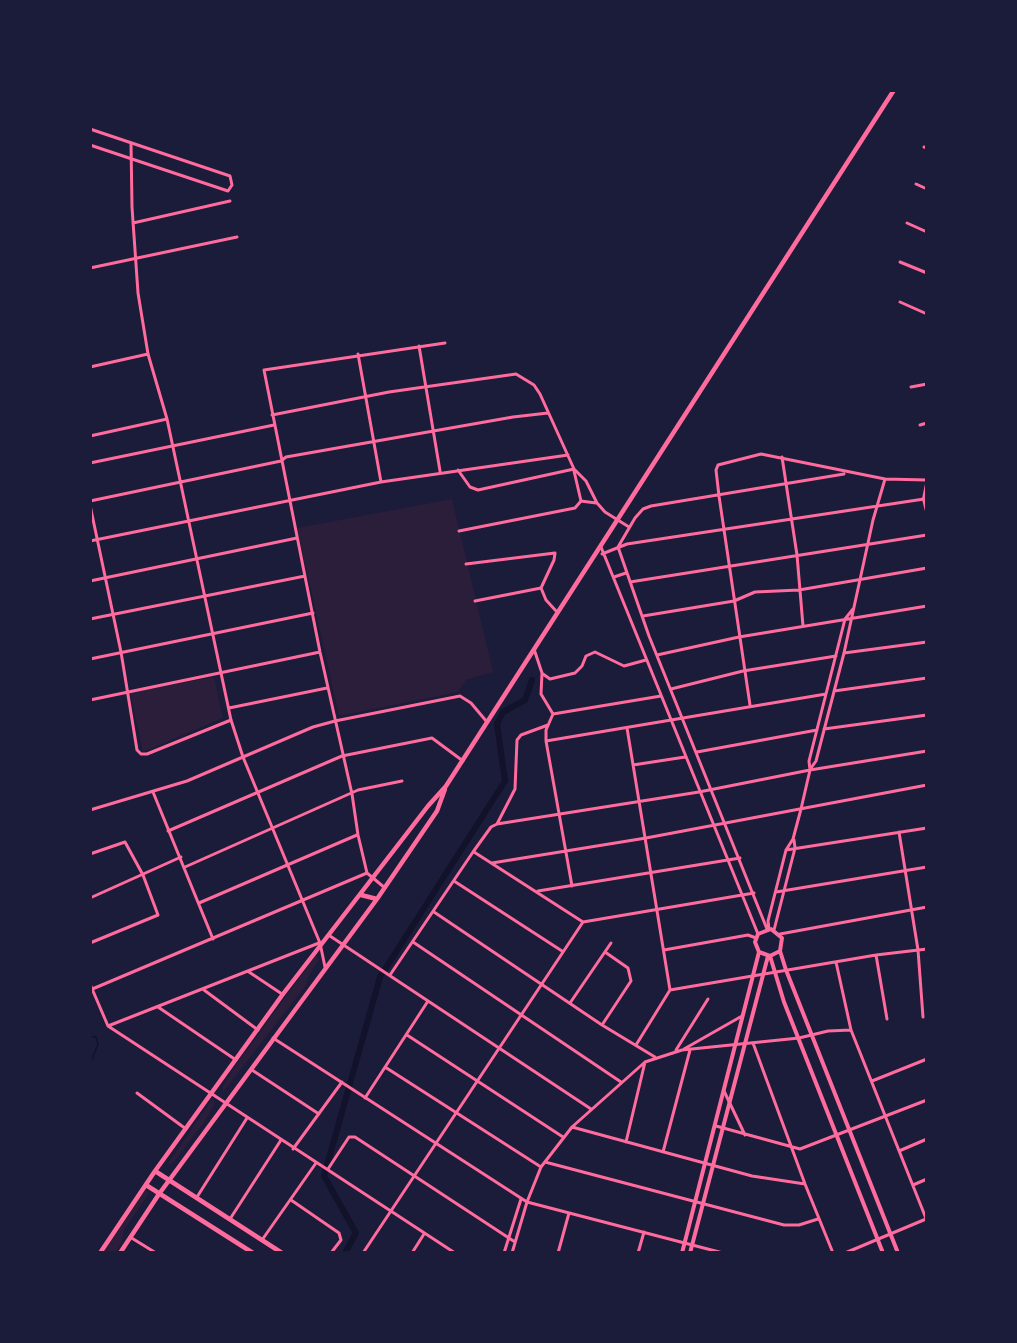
<!DOCTYPE html>
<style>
body{margin:0}
#map{position:relative;width:1017px;height:1343px;overflow:hidden;background:#1b1b3a;font-family:"Golos Text",sans-serif}
canvas{display:block}
.frame{position:absolute;inset:0;border:92px solid #1b1b3a;pointer-events:none}
</style>
<div id="map">
<canvas width="1017" height="1343"></canvas>
<div class="frame"></div>
</div>
<script>
const g = document.querySelector('canvas').getContext('2d');
g.lineJoin = 'round';
function paint(path, color) { g.fillStyle = color; g.fill(path, 'evenodd'); }
const poly = rows => new Path2D(rows.map(r => 'M' + r).join(''));
function trace(path, color, width, dash) { g.strokeStyle = color; g.lineWidth = width; g.lineCap = dash ? 'butt' : 'round'; g.setLineDash(dash || []); g.stroke(path); }
const green = poly([
 [452,499,493,672,466,680,458,692,339,716,297,528],
 [214,677,223,718,143,752,130,693],
 [316,955,319,960,308,977,307,984,224,1091,222,1088,233,1069],
 [212,1099,215,1103,205,1121,174,1162,167,1165],
 [145,1190,149,1192,148,1195,124,1230,122,1242,115,1253,103,1253]
]);
const stream = poly([
 [90,1036,96,1037,98,1044,90,1064]
]);
const canal = poly([
 [345,1253,356,1233,324,1176,380,977,505,781,497,724,503,712,525,700,532,680]
]);
const minor = poly([
 [90,129,230,176,232,185,228,191,90,145],
 [131,143,132,207,138,293,148,354,167,419,231,720,243,757,320,943,325,967],
 [924,147,927,148],
 [916,184,927,189],
 [133,223,230,201],
 [907,223,927,232],
 [900,262,927,273],
 [90,268,237,237],
 [900,302,927,314],
 [419,346,440,471],
 [358,354,381,482],
 [90,367,148,354],
 [911,387,927,384],
 [272,415,389,392,516,374,534,385,540,394,574,469,586,481,597,503,605,512,629,527],
 [920,425,927,423],
 [90,436,167,419],
 [782,457,797,555,803,626],
 [90,463,274,425],
 [458,470,470,487,478,490,574,469],
 [90,501,281,461,286,457,513,417,548,413],
 [581,501,596,503],
 [90,505,121,652,137,750,141,754,147,754,231,720],
 [459,531,575,508,581,501,574,471],
 [90,541,381,482,568,455],
 [601,547,758,934],
 [618,547,649,636,767,929],
 [618,547,635,518,643,509,651,506,844,474],
 [602,554,627,544,924,499],
 [466,564,555,553,554,560,541,588,546,600,557,612],
 [614,577,626,573],
 [90,581,297,538],
 [630,582,927,535],
 [475,601,541,588],
 [643,616,734,601,755,592,799,590,927,568],
 [90,619,305,576],
 [534,649,542,673,541,694,553,714,546,730,546,741,572,886],
 [844,653,927,642],
 [657,655,739,637,927,606],
 [90,659,313,613],
 [543,674,550,679,575,673,582,666,586,656,595,652,624,666,646,660],
 [671,689,743,671,836,656],
 [834,691,927,678],
 [90,700,320,652],
 [750,705,719,496,716,470,718,465,761,454,885,479,927,480],
 [229,708,327,688],
 [553,714,661,696],
 [627,728,670,990,636,1045],
 [824,729,927,715],
 [546,741,826,694],
 [697,752,817,730],
 [633,765,685,757],
 [811,768,816,761,844,653,873,520,885,479],
 [153,792,213,939],
 [90,810,187,781,313,727,335,721,460,696,471,703,487,722],
 [497,824,515,789,517,740,521,735,548,725],
 [168,831,342,756,432,738,463,761],
 [899,832,918,950,923,1017],
 [786,850,927,828],
 [474,852,583,922],
 [90,854,125,842,143,875,158,915,90,943],
 [492,863,646,838,927,785],
 [185,867,358,790,402,781],
 [454,881,562,951],
 [385,888,367,873,358,835,352,794,320,652,264,370,445,343],
 [538,891,740,858],
 [776,892,927,867],
 [90,898,181,857],
 [199,903,357,835],
 [434,912,602,1025,655,1057],
 [583,922,754,893],
 [769,929,768,921,786,850,793,839,801,809,810,770,809,761,845,619,853,609],
 [774,930,795,848,794,840],
 [780,934,927,907],
 [330,936,591,1109],
 [413,942,621,1082],
 [664,950,748,935,756,938],
 [876,955,887,1019],
 [836,962,851,1030,927,1221],
 [249,972,282,994],
 [390,975,473,852,491,827,497,824,699,792,810,770,927,751],
 [90,984,108,1026,455,1253],
 [90,990,367,873],
 [204,990,258,1030],
 [670,990,876,955,927,949],
 [570,1003,611,943],
 [158,1007,236,1060],
 [602,1025,631,981,628,968,605,952],
 [108,1026,319,943],
 [407,1035,563,1137],
 [273,1038,527,1202,723,1253],
 [753,1043,805,1184,833,1253],
 [684,1049,742,1016],
 [676,1050,708,999],
 [385,1067,541,1167],
 [252,1070,319,1114],
 [872,1081,927,1059],
 [724,1091,745,1135],
 [137,1093,186,1129],
 [365,1098,428,1001],
 [716,1126,800,1149,927,1100],
 [572,1127,752,1176,805,1184],
 [626,1142,645,1062],
 [293,1149,342,1082],
 [899,1151,927,1139],
 [663,1152,690,1050],
 [545,1162,784,1225,799,1225,818,1219],
 [328,1169,349,1137,355,1137,515,1242],
 [913,1185,927,1179],
 [197,1197,247,1118],
 [291,1200,339,1233,341,1240,331,1253],
 [230,1219,281,1140],
 [130,1237,156,1253],
 [262,1240,316,1163],
 [363,1253,583,922],
 [412,1253,424,1234],
 [504,1253,521,1199],
 [512,1253,527,1202,541,1167,572,1127,645,1062,682,1050,799,1038,828,1031,851,1030],
 [558,1253,569,1213],
 [638,1253,644,1232],
 [845,1253,926,1219]
]);
const tertiary = poly([
 [927,484,924,499,927,511],
 [780,951,770,956,759,952,755,942,758,934,771,929,782,938,780,951,786,970,898,1253],
 [770,956,784,1002,883,1253],
 [682,1253,759,952],
 [690,1253,768,956]
]);
const secondary = poly([
 [361,895,377,899],
 [155,1171,282,1253],
 [146,1185,253,1253],
 [100,1253,155,1171,283,994,428,806,446,786,894,90],
 [120,1253,159,1194,377,899,437,811,445,789]
]);
paint(green, '#2a1e3b');
trace(stream, '#12122b', 1.5);
trace(canal, '#12122b', 6);
trace(minor, '#ff6b9d', 3);
trace(tertiary, '#ff6b9d', 4);
trace(secondary, '#ff6b9d', 4.5);
</script>
